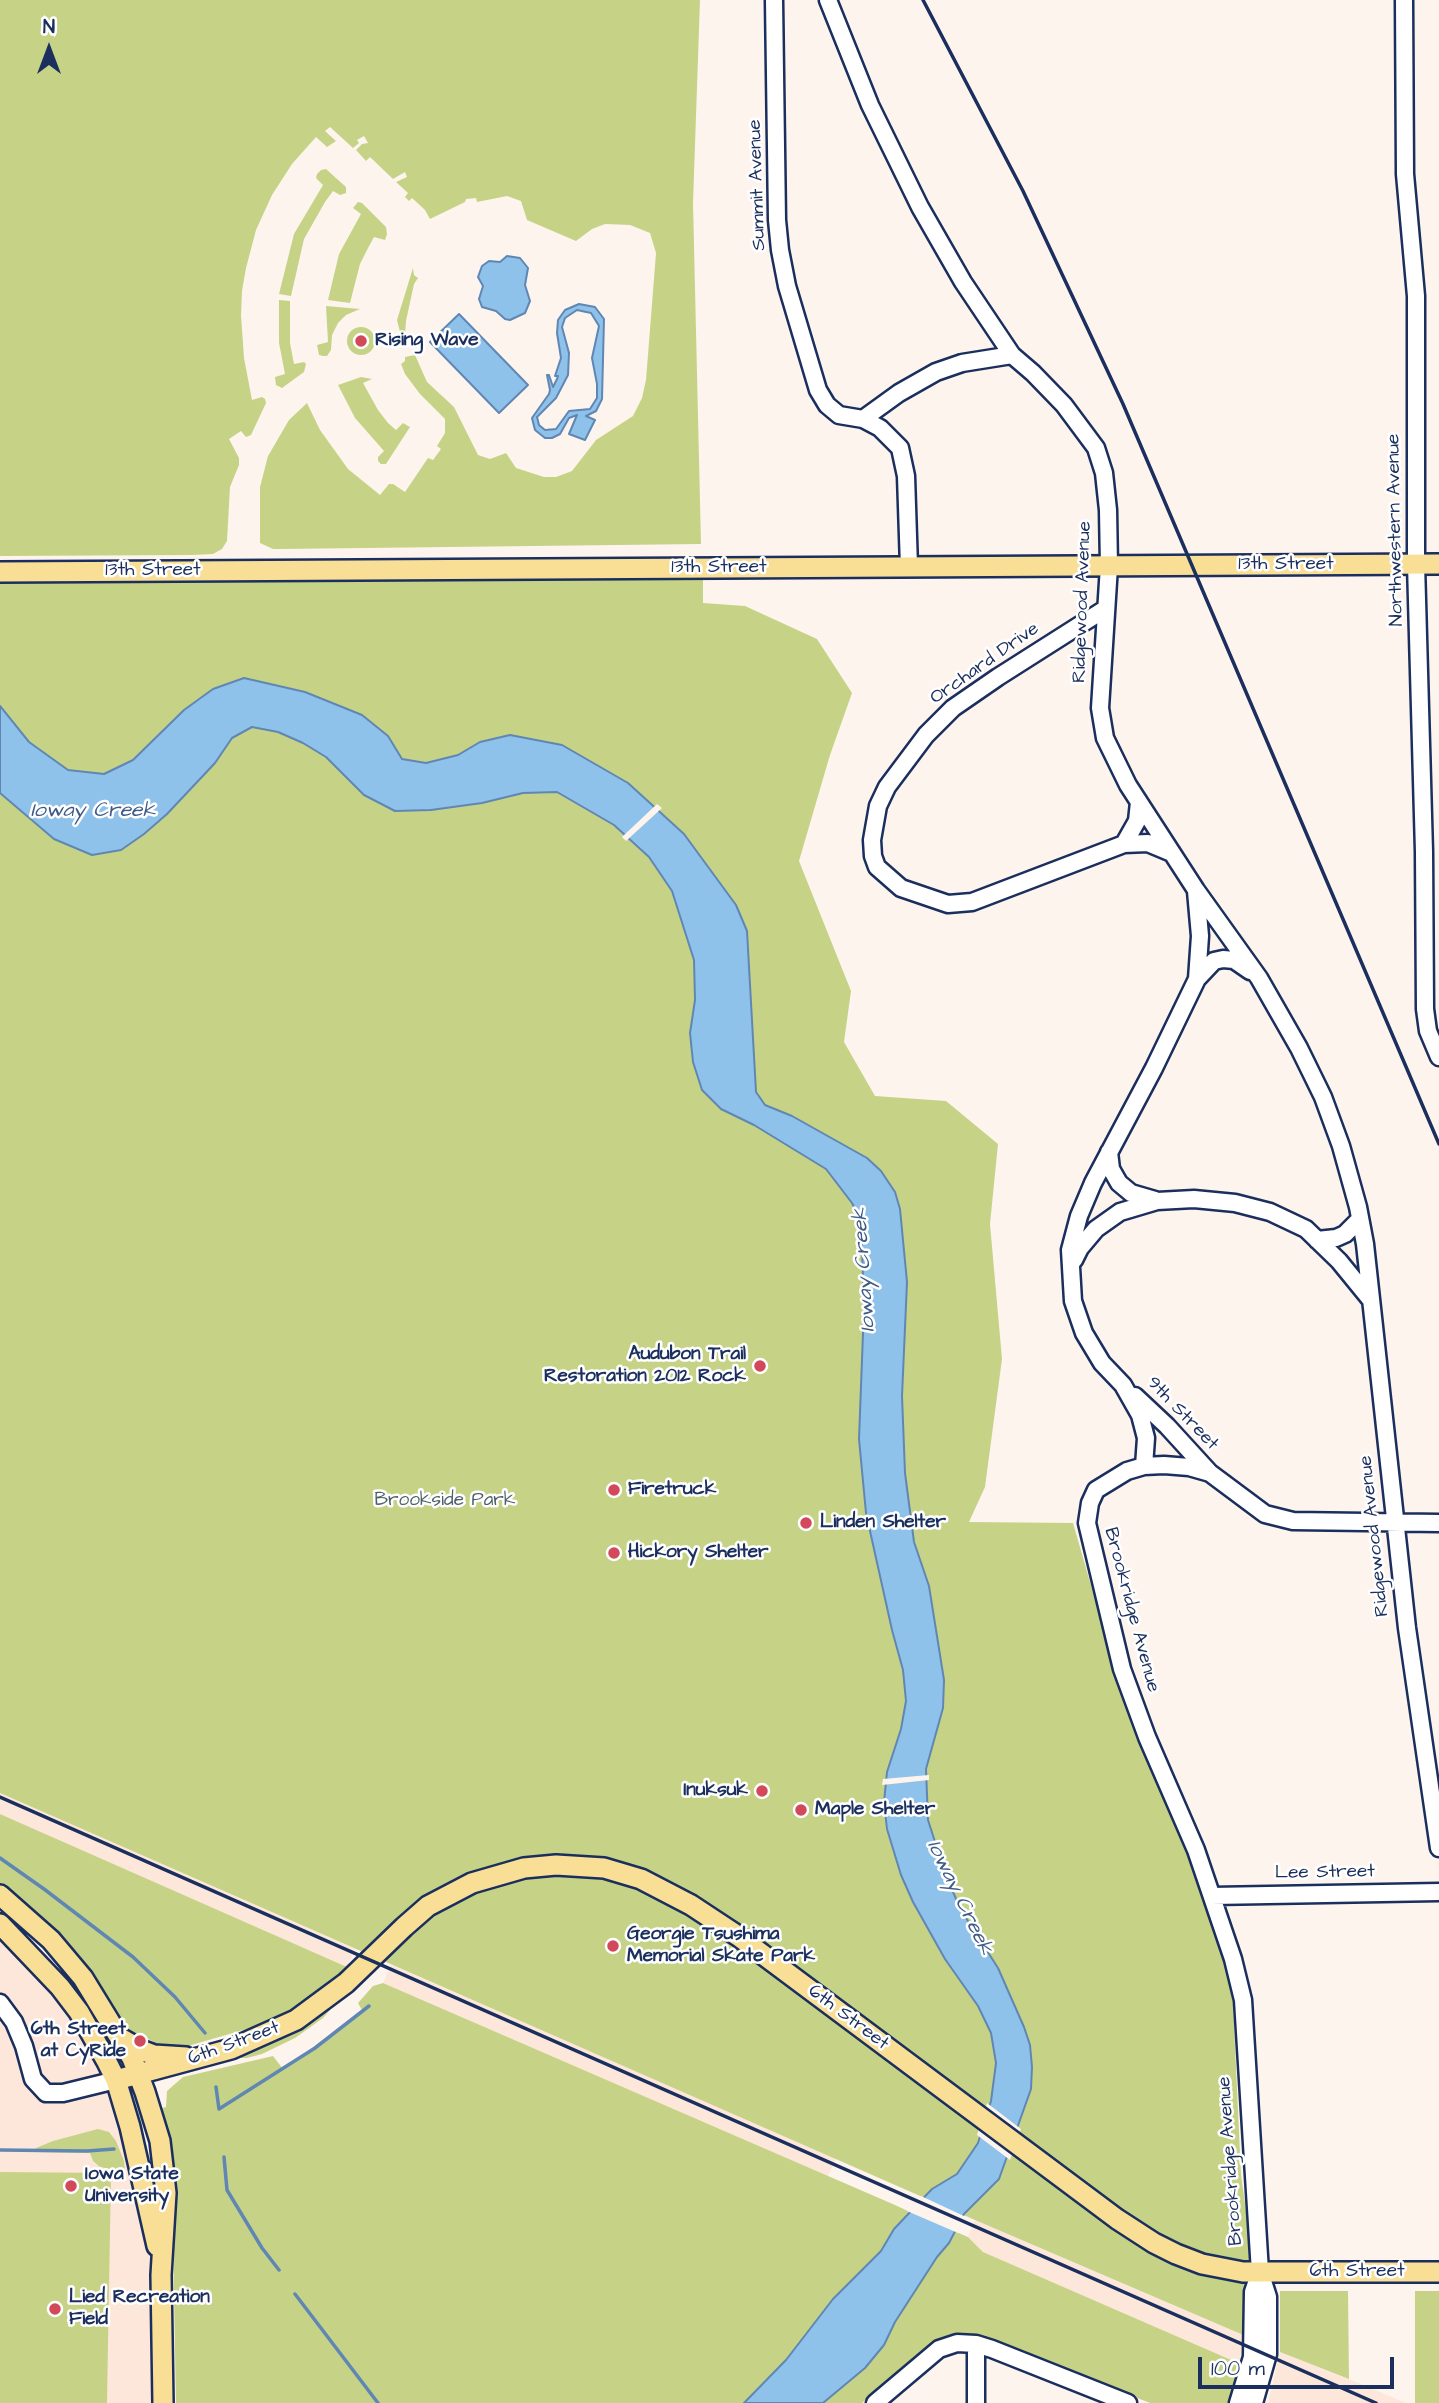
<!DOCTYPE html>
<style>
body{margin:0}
#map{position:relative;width:1439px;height:2403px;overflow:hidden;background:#fef4ee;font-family:"Architects Daughter",sans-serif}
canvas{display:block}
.north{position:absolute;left:14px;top:14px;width:70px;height:70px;-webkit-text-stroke:5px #fff;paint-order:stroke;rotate:0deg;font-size:19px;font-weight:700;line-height:28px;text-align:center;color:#1b2f5e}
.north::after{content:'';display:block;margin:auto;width:24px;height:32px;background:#1b2f5e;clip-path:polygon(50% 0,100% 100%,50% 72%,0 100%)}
.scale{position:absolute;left:1198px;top:2357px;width:196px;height:32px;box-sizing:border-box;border:4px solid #1b2f5e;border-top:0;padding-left:9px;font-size:21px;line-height:24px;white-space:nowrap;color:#1b2f5e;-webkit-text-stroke:5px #fff;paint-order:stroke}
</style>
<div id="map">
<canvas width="1439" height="2403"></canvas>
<div class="north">N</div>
<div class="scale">100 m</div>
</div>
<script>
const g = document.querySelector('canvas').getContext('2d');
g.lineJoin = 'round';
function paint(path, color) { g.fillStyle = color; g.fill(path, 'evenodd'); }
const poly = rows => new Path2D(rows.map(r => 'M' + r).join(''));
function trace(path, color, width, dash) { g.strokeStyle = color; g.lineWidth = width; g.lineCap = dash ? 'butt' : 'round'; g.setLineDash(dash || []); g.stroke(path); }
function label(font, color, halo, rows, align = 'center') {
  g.font = font + ' "Architects Daughter",sans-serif'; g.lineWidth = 5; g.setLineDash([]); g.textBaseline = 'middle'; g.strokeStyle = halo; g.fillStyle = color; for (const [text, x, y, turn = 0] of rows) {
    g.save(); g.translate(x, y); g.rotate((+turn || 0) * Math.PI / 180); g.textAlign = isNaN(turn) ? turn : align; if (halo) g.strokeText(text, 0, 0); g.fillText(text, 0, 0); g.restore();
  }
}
const built = poly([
 [0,1793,355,1949,347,1967,0,1814],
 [0,1924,106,2060,156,2241,161,2403,0,2403],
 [391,1965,836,2158,828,2176,383,1983],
 [975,2220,1248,2337,1245,2366,983,2252,968,2237],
 [1280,2352,1349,2379,1406,2403,1268,2403]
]);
const green = poly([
 [0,0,700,0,693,203,701,544,281,549,273,549,260,543,260,487,268,456,289,420,307,403,320,430,348,469,380,495,389,484,393,484,405,492,428,458,433,460,441,449,437,446,445,433,445,419,420,394,405,374,401,364,405,361,405,357,415,355,427,382,454,407,478,455,490,459,506,453,516,468,544,477,556,477,572,471,596,440,633,416,642,398,646,380,656,253,650,233,630,225,605,224,592,229,576,241,527,220,521,201,507,196,477,202,476,198,466,199,465,202,430,219,425,210,412,198,409,201,405,197,408,193,396,182,407,177,405,172,393,179,370,157,366,161,356,150,362,144,368,143,364,136,357,140,359,143,353,148,330,127,325,131,336,141,327,147,316,137,292,164,272,195,256,230,246,268,242,291,241,315,244,358,252,400,262,397,265,399,266,403,251,435,246,437,241,431,229,439,239,458,239,465,230,487,227,541,222,549,213,554,192,555,0,556],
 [326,169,346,187,346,193,340,195,333,191,325,202,304,239,291,296,279,294,294,234,323,185,316,178,317,174,321,170],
 [358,202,362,203,386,227,387,234,385,240,374,237,368,248,360,264,350,303,328,300,339,254,361,214,353,208],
 [413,268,414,275,418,278,414,284,406,321,404,348,397,320],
 [279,300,290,301,290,343,294,364,304,362,306,364,304,372,282,388,276,385,275,377,285,374,279,343],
 [326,306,360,309,346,315,338,323,332,335,331,350,327,356,323,356,319,355,317,345,328,342],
 '347 341a14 14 0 1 1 28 0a14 14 0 1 1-28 0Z',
 [361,377,372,379,363,383,378,410,388,423,396,430,403,423,410,427,386,464,381,464,378,461,378,457,384,451,355,418,338,385],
 [703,575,703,603,745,606,817,639,852,693,830,755,799,861,851,991,844,1042,875,1096,946,1101,998,1144,990,1224,1002,1359,985,1487,969,1522,1073,1523,1115,1669,1189,1853,1224,1961,1233,2002,1241,2175,1251,2246,1248,2337,975,2220,0,1793,0,581],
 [747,931,756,1092,765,1105,792,1116,867,1158,895,1192,900,1209,907,1282,902,1396,905,1473,911,1522,884,1388,874,1185,729,1090],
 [0,1814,347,1967,309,1999,287,2013,257,2026,188,2046,163,2050,151,2048,154,2042,144,2037,140,2042,131,2033,102,1989,63,1939,0,1885],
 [383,1983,895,2205,910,2212,894,2229,881,2251,833,2299,786,2360,744,2403,176,2403,172,2190,159,2109,166,2107,167,2091,183,2077,273,2056,283,2069,317,2048,363,2012,358,2003,373,1986],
 [328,2008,330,2010,323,2018,295,2038,262,2054,247,2058,233,2058,260,2049,292,2033],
 [98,2129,109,2132,116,2141,124,2161,125,2172,100,2167,93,2161,90,2153,35,2152,36,2148,53,2141],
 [0,2172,111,2173,107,2403,0,2403],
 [954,2231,968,2237,983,2252,1245,2366,1232,2403,1150,2403,995,2342,968,2336,935,2345,910,2361,862,2403,823,2403,865,2368,884,2345,895,2322,937,2257,949,2243],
 [1280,2291,1348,2291,1349,2379,1280,2352],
 [1415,2291,1439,2291,1439,2403,1415,2403]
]);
const water = poly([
 [507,256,520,258,528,268,525,285,530,301,525,313,510,320,505,319,496,311,482,307,479,299,483,286,478,277,482,266,489,261,500,262,507,256],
 [579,304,595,307,604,319,602,399,596,411,586,416,595,420,585,440,569,434,577,415,569,418,560,434,552,438,545,438,535,430,532,418,549,394,550,390,547,375,549,375,553,387,557,379,558,376,555,376,561,358,557,333,558,320,565,310,579,304],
 [577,310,591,313,599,326,592,358,597,384,597,398,590,409,569,411,556,429,545,430,539,425,537,417,556,398,568,375,569,353,562,327,565,318,577,310],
 [459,314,528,385,499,413,430,342,459,314],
 [244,678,305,692,362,715,388,736,402,759,426,763,458,755,480,742,510,735,562,745,628,783,684,834,736,905,747,931,756,1092,765,1105,792,1116,867,1158,881,1171,895,1192,900,1209,907,1282,902,1396,905,1473,914,1542,929,1586,944,1680,943,1708,926,1769,928,1820,946,1876,961,1910,998,1968,1024,2027,1030,2045,1032,2067,1031,2089,999,2179,964,2214,949,2243,937,2257,895,2322,884,2345,865,2368,823,2403,744,2403,786,2360,833,2299,881,2251,894,2229,932,2189,957,2174,978,2143,991,2101,996,2063,991,2033,978,2006,945,1959,913,1902,901,1875,887,1829,884,1802,887,1772,901,1729,906,1701,903,1670,892,1630,866,1513,859,1439,864,1307,861,1220,852,1203,826,1169,754,1125,721,1109,702,1090,693,1062,690,1033,695,1000,694,960,672,891,649,857,614,825,557,792,523,793,482,803,431,810,395,811,364,795,326,757,303,743,278,732,252,727,232,738,215,763,167,814,144,834,121,850,92,855,54,839,0,793,0,706,29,742,68,770,104,774,133,760,184,710,213,689,244,678]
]);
const pier = poly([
 [657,804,662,808,626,841,622,837],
 [929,1775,929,1780,882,1785,883,1779],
 [987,2103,1021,2129,1010,2160,977,2135],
 [921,2196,966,2217,958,2233,907,2211]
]);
const stream = poly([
 [0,1858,44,1889,133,1957,175,1997,205,2033],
 [216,2087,219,2109,315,2048,369,2006],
 [0,2150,87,2151,114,2149],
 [224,2157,227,2190,262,2248,279,2270],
 [295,2294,378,2403]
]);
const minor = poly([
 [774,0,777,220,780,250,787,286,818,390,827,405,839,415,863,419,880,428,900,448,906,476,909,567],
 [828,0,870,105,920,207,963,282,1012,355,1033,373,1064,405,1096,448,1104,473,1108,510,1109,566,1100,708,1105,738,1128,785,1196,890,1259,978,1299,1048,1323,1097,1341,1146,1358,1207,1365,1244,1407,1628,1439,1848],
 [1404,0,1405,174,1416,296,1416,564,1424,852,1425,1009,1428,1031,1439,1057],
 [863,419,899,393,936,372,962,363,1012,355],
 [1105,609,998,677,953,708,926,735,887,787,878,806,872,840,873,856,877,867,901,888,948,904,972,902,1124,844,1137,821,1139,802],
 [1124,844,1148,843,1172,853],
 [1197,979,1214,961,1223,959,1234,960,1250,971],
 [1109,1152,1111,1169,1119,1183,1131,1193,1155,1200],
 [1317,1240,1336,1238,1345,1234,1360,1219],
 [1074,1260,1080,1248,1096,1229,1120,1212,1157,1201,1194,1199,1235,1203,1270,1212,1306,1229,1339,1261,1370,1299],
 [1135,1396,1167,1426,1210,1473,1265,1514,1293,1521,1439,1523],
 [1144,1466,1146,1438,1140,1415,1123,1385,1102,1363,1084,1333,1073,1301,1070,1250,1079,1216,1093,1183,1154,1068,1197,979,1200,936,1196,891],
 [1210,1473,1189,1467,1164,1465,1144,1466,1127,1471,1096,1490,1090,1503,1087,1523,1122,1669,1147,1737,1196,1850,1233,1959,1243,2000,1260,2272,1268,2297,1268,2354,1254,2403],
 [1212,1896,1439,1892],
 [0,2003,14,2022,24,2046,33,2079,46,2093,63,2093,116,2080],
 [976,2344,976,2403],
 [875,2403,939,2349,957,2343,976,2344,992,2349,1128,2403],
 [1238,2403,1252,2357,1253,2292,1260,2272]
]);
const major = poly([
 [0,572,1439,564],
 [0,1895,51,1940,83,1978,132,2058,145,2092,160,2141,166,2193,161,2275,163,2403],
 [0,1924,60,1987,79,2012,106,2060,116,2080,130,2127,157,2246],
 [122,2039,141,2050,154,2055,186,2057],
 [116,2080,231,2049,296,2020,346,1983,404,1927,428,1906,472,1883,524,1868,556,1865,604,1868,641,1879,691,1905,738,1936,1117,2219,1154,2243,1176,2254,1202,2264,1243,2272,1439,2272]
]);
const rail = poly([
 [923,0,1023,191,1123,404,1439,1144],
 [0,1797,1376,2403]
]);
const markers = [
 [361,341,7,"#d1495b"],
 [760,1366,7,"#d1495b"],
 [614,1490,7,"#d1495b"],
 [806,1523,7,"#d1495b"],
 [614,1553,7,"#d1495b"],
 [762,1791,7,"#d1495b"],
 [801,1810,7,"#d1495b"],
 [613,1946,7,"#d1495b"],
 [140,2041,7,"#d1495b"],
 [71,2186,7,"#d1495b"],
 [55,2309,7,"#d1495b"]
];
const streetNames = [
 ["Summit Avenue",758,185,-92],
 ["Northwestern Avenue",1396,530,-91],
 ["13th Street",1286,565],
 ["13th Street",719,568],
 ["13th Street",153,571],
 ["Ridgewood Avenue",1083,602,-88],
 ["Orchard Drive",985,664,-35],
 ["9th Street",1182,1414,46],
 ["Ridgewood Avenue",1375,1536,-96],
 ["Brookridge Avenue",1131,1610,75],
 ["Lee Street",1325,1873,-1],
 ["6th Street",848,2018,37],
 ["6th Street",234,2044,-20],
 ["Brookridge Avenue",1231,2161,-94],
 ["6th Street",1357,2272]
];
const poiNames = [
 ["Rising Wave",375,341],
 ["Audubon Trail",746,1355,"right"],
 ["Restoration 2012 Rock",746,1377,"right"],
 ["Firetruck",628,1490],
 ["Linden Shelter",820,1523],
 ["Hickory Shelter",628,1553],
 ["Inuksuk",748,1791,"right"],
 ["Maple Shelter",815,1810],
 ["Georgie Tsushima",627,1935],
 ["Memorial Skate Park",627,1957],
 ["6th Street",126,2030,"right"],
 ["at CyRide",126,2052,"right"],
 ["Iowa State",85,2175],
 ["University",85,2197],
 ["Lied Recreation",69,2298],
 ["Field",69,2320]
];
const parkNames = [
 ["Brookside Park",445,1501]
];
const waterNames = [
 ["Ioway Creek",93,812],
 ["Ioway Creek",865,1270,-94],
 ["Ioway Creek",959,1898,64]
];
paint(built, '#fde7da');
paint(green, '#c6d387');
paint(water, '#8ec2eb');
trace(water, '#6087b3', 2);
paint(pier, '#fef4ee');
trace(stream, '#6087b3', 3.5);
trace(minor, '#1b2f5e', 21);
trace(major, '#1b2f5e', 24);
trace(minor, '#fff', 16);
trace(major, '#f9df96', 19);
trace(rail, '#1b2f5e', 3.5);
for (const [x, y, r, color] of markers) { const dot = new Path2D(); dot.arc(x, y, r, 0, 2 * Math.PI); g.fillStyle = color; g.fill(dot); trace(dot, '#fff', 2.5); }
label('19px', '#1b2f5e', '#fff', streetNames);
label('bold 19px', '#1b2f5e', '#fff', poiNames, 'left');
label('19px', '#4e606a', '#fff', parkNames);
label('italic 21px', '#3e5b88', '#fff', waterNames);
</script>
